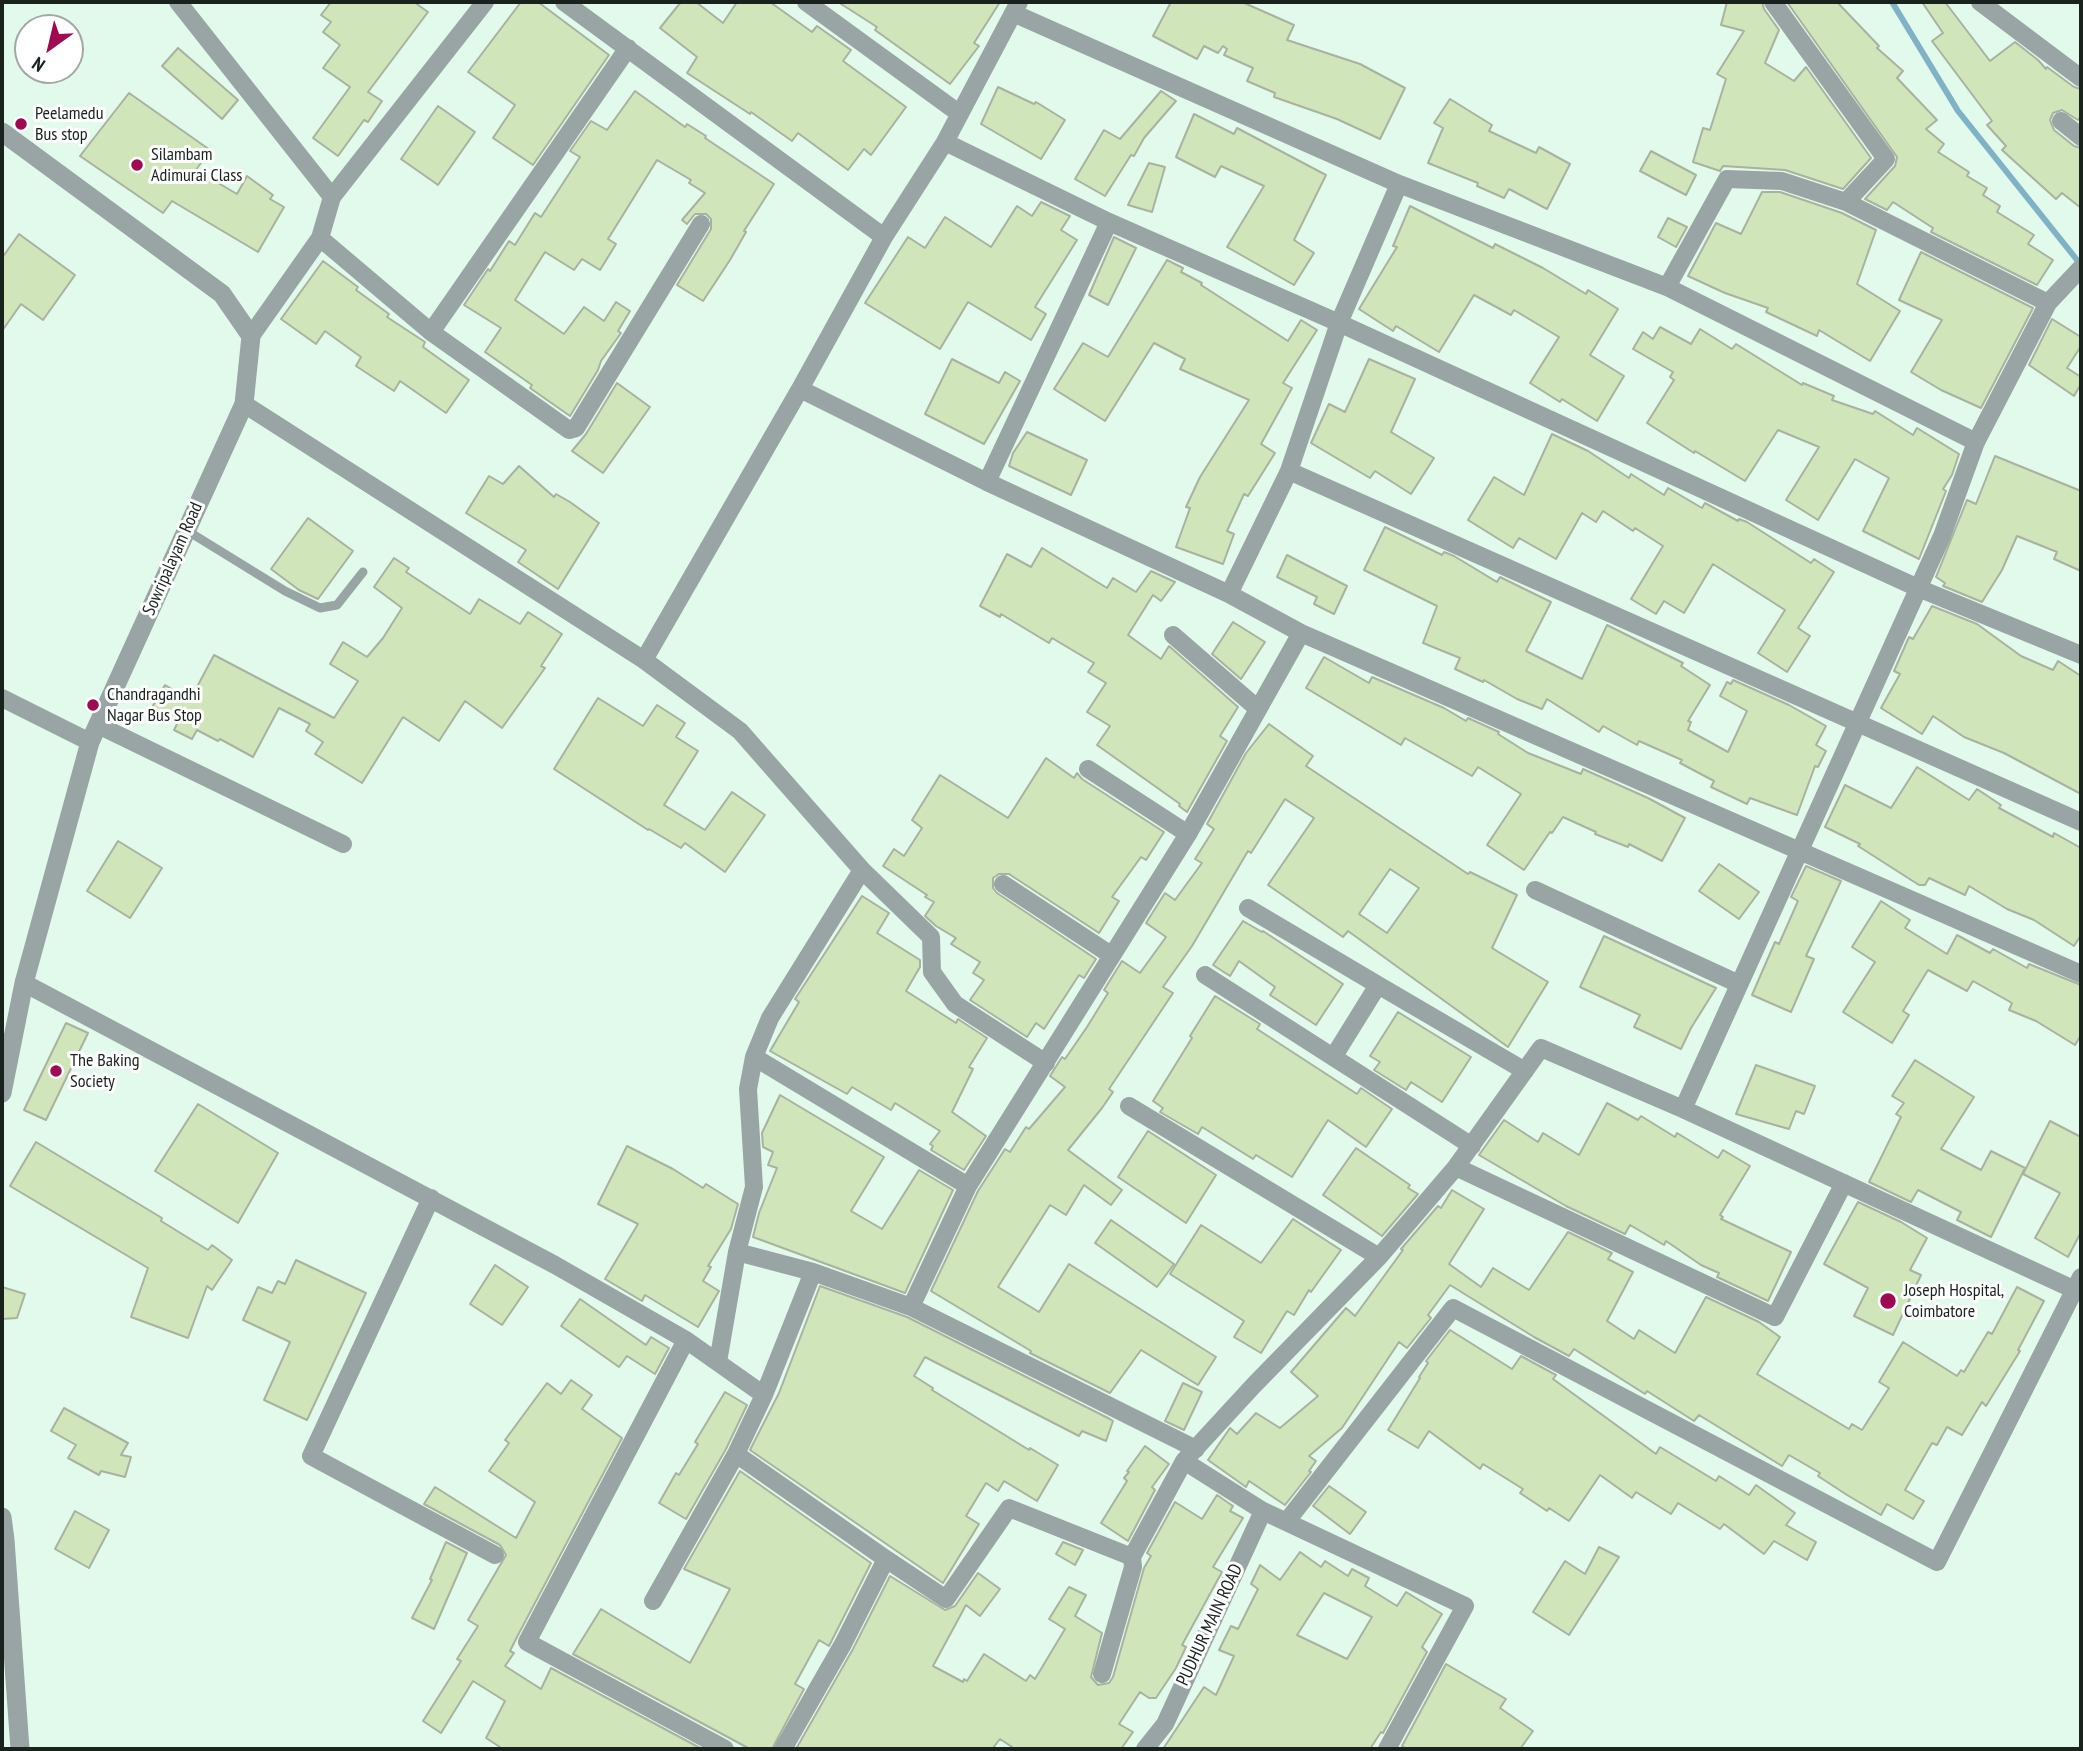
<!DOCTYPE html>
<style>
body{margin:0}
#map{position:relative;width:2083px;height:1751px;overflow:hidden;background:#e2faec;font-family:"PT Sans Narrow",sans-serif}
canvas{display:block}
.frame{position:absolute;inset:0;border:4px solid #19221d;pointer-events:none}
.north{position:absolute;left:14px;top:14px;width:70px;height:70px;box-sizing:border-box;background:#fff;border:2px solid #a3a7a5;border-radius:50%;rotate:214deg;font-size:19px;font-weight:700;line-height:28px;text-align:center;color:#19221d}
.north::after{content:'';display:block;margin:auto;width:24px;height:32px;background:#9f0951;clip-path:polygon(50% 0,100% 100%,50% 72%,0 100%)}
</style>
<div id="map">
<canvas width="2083" height="1751"></canvas>
<div class="frame"></div>
<div class="north">N</div>
</div>
<script>
const g = document.querySelector('canvas').getContext('2d');
g.lineJoin = 'round';
const poly = rows => new Path2D(rows.map(r => 'M' + r).join(''));
function trace(path, color, width, dash) { g.strokeStyle = color; g.lineWidth = width; g.lineCap = dash ? 'butt' : 'round'; g.setLineDash(dash || []); g.stroke(path); }
function paint(path, color) { g.fillStyle = color; g.fill(path, 'evenodd'); }
function label(font, color, halo, rows, align = 'center') {
  g.font = font + ' "PT Sans Narrow",sans-serif'; g.lineWidth = 6; g.setLineDash([]); g.textBaseline = 'middle'; g.strokeStyle = halo; g.fillStyle = color; for (const [text, x, y, turn = 0] of rows) {
    g.save(); g.translate(x, y); g.rotate((+turn || 0) * Math.PI / 180); g.textAlign = isNaN(turn) ? turn : align; if (halo) g.strokeText(text, 0, 0); g.fillText(text, 0, 0); g.restore();
  }
}
const stream = poly([
 [1892,2,1958,111,2081,265]
]);
const building = poly([
 [331,2,414,2,428,12,368,92,382,101,368,122,364,120,338,156,313,138,350,87,323,68,340,45,323,32,331,22,321,15,331,2],
 [521,2,538,2,609,55,533,165,493,138,515,105,468,72,521,2],
 [681,2,696,2,723,23,737,2,770,2,812,32,817,26,851,50,843,61,906,107,871,155,864,149,848,170,798,133,792,141,751,112,750,114,687,73,697,57,660,28,681,2],
 [838,2,1000,2,974,43,979,46,950,84,875,30,877,27,838,2],
 [1171,2,1242,2,1294,25,1287,40,1360,64,1405,88,1380,139,1337,119,1274,97,1275,93,1247,81,1253,68,1224,55,1227,49,1223,46,1218,53,1204,46,1197,59,1153,36,1171,2],
 [1727,2,1762,2,1764,9,1779,30,1765,63,1794,81,1806,67,1871,158,1843,189,1785,170,1723,166,1720,171,1693,162,1703,128,1710,130,1726,79,1717,74,1744,31,1721,25,1727,2],
 [1787,2,1837,2,1879,46,1877,48,1903,71,1897,78,1937,120,1926,129,1944,144,1938,152,1969,172,1967,176,1987,188,1983,195,2000,206,1997,212,2034,235,2028,244,2053,260,2037,285,1931,232,1933,228,1893,202,1887,210,1865,199,1895,166,1897,157,1787,2],
 [1922,2,1945,2,1990,61,2015,42,2038,60,2046,69,2047,67,2074,87,2081,89,2081,116,2078,120,2062,110,2053,113,2050,120,2054,130,2074,146,2081,148,2081,208,2062,193,2056,199,2002,150,2006,146,1987,125,1992,121,1932,41,1943,33,1922,2],
 [178,48,238,100,222,119,162,66,178,48],
 [998,87,1034,104,1036,102,1065,120,1041,159,981,124,998,87],
 [635,91,685,127,687,124,706,136,705,138,774,184,744,231,746,232,730,260,703,301,677,285,711,229,711,219,706,214,695,214,687,224,682,220,705,193,689,183,691,180,657,160,608,239,616,244,600,270,582,259,574,270,545,252,515,300,564,334,584,307,604,321,616,302,630,311,618,331,621,333,601,361,598,370,570,416,530,388,532,385,485,352,501,328,464,305,488,269,490,271,509,241,515,245,535,213,541,217,580,157,570,151,591,121,607,130,635,91],
 [1161,91,1176,101,1144,138,1134,156,1131,155,1105,196,1075,179,1104,130,1120,139,1161,91],
 [129,93,210,150,196,170,237,194,247,176,273,195,270,199,284,207,258,252,172,201,163,213,80,156,129,93],
 [1450,99,1492,125,1489,131,1536,153,1539,147,1570,164,1547,209,1509,189,1504,198,1477,186,1478,183,1428,163,1443,128,1434,123,1450,99],
 [438,106,475,132,438,185,401,159,438,106],
 [1194,114,1234,134,1237,128,1326,175,1294,240,1314,253,1294,285,1227,247,1264,186,1221,166,1215,177,1176,157,1194,114],
 [1651,151,1696,175,1686,195,1640,171,1651,151],
 [1149,163,1165,167,1152,212,1128,205,1149,163],
 [1762,192,1780,192,1842,213,1876,230,1857,284,1900,311,1870,361,1819,330,1817,336,1766,312,1768,308,1725,293,1688,276,1716,223,1741,234,1762,192],
 [1041,202,1070,216,1061,230,1077,240,1035,307,1046,314,1031,340,968,302,940,349,865,303,908,237,925,248,945,217,991,247,1017,206,1032,216,1041,202],
 [1410,206,1493,248,1495,244,1543,268,1586,294,1588,290,1618,309,1590,355,1624,376,1597,421,1562,399,1560,402,1530,383,1559,337,1514,310,1511,315,1474,295,1439,352,1396,326,1393,331,1359,309,1397,247,1393,246,1410,206],
 [1668,218,1687,227,1676,247,1658,237,1668,218],
 [19,234,75,275,43,320,21,304,2,331,2,258,19,234],
 [1114,237,1136,248,1108,305,1089,295,1114,237],
 [1921,252,2033,308,1981,408,1941,390,1911,372,1942,320,1899,300,1921,252],
 [1167,260,1183,268,1181,272,1202,283,1201,285,1288,341,1301,320,1317,330,1283,383,1292,388,1261,444,1275,453,1248,496,1244,494,1227,531,1234,534,1223,564,1176,547,1190,508,1186,507,1200,477,1249,400,1180,369,1185,359,1154,343,1105,421,1054,389,1083,343,1108,357,1167,260],
 [323,261,358,287,356,290,389,314,387,317,425,342,423,347,469,380,446,413,400,381,394,391,356,366,361,357,325,331,316,344,281,319,323,261],
 [2052,319,2081,337,2081,346,2067,368,2081,377,2081,384,2074,396,2029,365,2052,319],
 [1660,327,1691,344,1700,329,1732,349,1736,344,1802,385,1803,383,1834,396,1832,400,1873,414,1875,411,1913,435,1917,428,1959,454,1952,475,1943,489,1946,491,1919,559,1863,531,1889,478,1855,459,1818,520,1786,500,1819,447,1778,430,1745,481,1695,451,1694,453,1647,423,1674,380,1670,377,1673,372,1633,349,1643,332,1653,339,1660,327],
 [952,359,999,383,1005,372,1020,381,984,444,925,414,952,359],
 [1369,359,1415,379,1391,432,1434,458,1411,494,1375,471,1370,478,1311,443,1329,404,1345,412,1369,359],
 [617,383,650,407,603,473,572,451,586,434,617,383],
 [1027,432,1087,460,1071,495,1009,466,1013,453,1027,432],
 [1552,434,1588,451,1629,478,1631,474,1664,495,1668,488,1702,508,1705,503,1738,521,1739,519,1747,522,1811,563,1814,559,1834,572,1798,628,1810,636,1787,672,1758,653,1785,610,1713,564,1684,613,1664,601,1656,614,1631,599,1663,546,1635,528,1633,531,1603,511,1596,522,1582,513,1556,559,1519,538,1513,548,1468,520,1494,477,1524,495,1552,434],
 [1995,456,2081,491,2081,571,2054,559,2057,552,2017,536,2002,570,1982,602,1943,586,1945,583,1936,577,1967,500,1976,504,1995,456],
 [519,466,554,497,556,494,570,502,599,523,558,589,518,562,526,550,466,513,489,476,503,484,519,466],
 [308,518,353,551,318,599,299,590,271,569,308,518],
 [1385,527,1442,555,1444,552,1454,556,1497,582,1500,577,1551,602,1526,651,1582,679,1607,625,1683,663,1681,666,1710,685,1688,721,1691,722,1688,730,1728,752,1747,711,1720,696,1727,682,1731,684,1733,680,1789,705,1826,726,1816,745,1826,751,1818,767,1815,766,1797,815,1750,798,1747,804,1711,787,1714,781,1680,763,1682,760,1639,741,1637,745,1603,726,1599,732,1547,699,1542,709,1517,699,1484,680,1483,682,1455,669,1460,658,1423,643,1437,606,1364,570,1385,527],
 [1042,548,1107,588,1113,578,1136,592,1151,571,1175,582,1161,601,1153,595,1128,635,1161,659,1169,646,1238,707,1220,736,1227,741,1187,812,1179,806,1180,804,1097,745,1110,726,1087,712,1106,683,1088,672,1094,663,1052,638,1049,643,1001,614,1000,617,980,606,1007,554,1031,567,1042,548],
 [1287,555,1347,586,1334,614,1314,604,1317,597,1277,577,1287,555],
 [394,558,409,568,406,572,470,614,479,599,520,624,528,612,562,634,541,666,545,668,502,728,465,701,439,741,403,717,362,783,315,754,323,742,306,731,310,724,279,708,253,757,220,739,218,741,197,730,192,739,174,730,177,724,151,709,165,685,190,700,214,655,334,718,358,681,330,664,343,642,367,657,383,638,402,608,374,587,394,558],
 [1932,606,1977,624,2021,656,2053,670,2058,661,2081,676,2081,794,2004,753,1964,737,1933,716,1922,734,1881,708,1900,674,1894,671,1909,637,1913,639,1932,606],
 [1233,622,1265,642,1241,679,1212,654,1233,622],
 [1324,657,1369,683,1372,677,1444,708,1466,721,1468,718,1499,732,1498,734,1528,753,1581,774,1583,769,1648,798,1685,818,1662,861,1629,844,1628,847,1595,834,1596,832,1563,817,1552,833,1550,832,1524,870,1487,845,1521,794,1478,767,1472,776,1405,738,1401,745,1306,688,1324,657],
 [598,698,643,726,657,705,685,723,676,737,698,751,664,805,705,830,732,792,765,815,725,872,685,843,681,848,649,829,648,830,554,769,598,698],
 [1269,724,1313,756,1306,766,1468,874,1470,872,1517,895,1492,948,1548,982,1508,1047,1348,931,1343,937,1268,885,1314,818,1285,799,1251,853,1248,851,1192,946,1163,987,1173,993,1109,1089,1113,1092,1102,1108,1068,1150,1122,1190,1111,1205,1084,1185,1066,1215,1050,1205,998,1287,1039,1312,1069,1264,1216,1357,1198,1385,1141,1350,1110,1393,1030,1353,1031,1351,931,1291,978,1191,1005,1149,1010,1152,1026,1127,1029,1129,1065,1087,1050,1076,1062,1057,1065,1059,1087,1027,1108,993,1104,990,1122,961,1140,973,1166,937,1146,923,1165,893,1175,900,1202,863,1195,859,1214,829,1207,824,1246,753,1269,724],
 [1390,869,1419,888,1387,933,1359,914,1390,869],
 [1046,758,1074,778,1077,773,1082,779,1164,832,1146,860,1141,857,1112,897,1119,901,1099,933,1009,874,999,874,993,878,993,888,997,893,1096,959,1084,978,1079,975,1044,1029,1036,1023,1027,1037,970,1000,984,980,973,973,980,962,951,944,956,938,936,926,925,916,934,902,925,897,927,895,883,866,894,849,904,856,922,828,912,820,940,775,1008,818,1046,758],
 [1917,767,1969,800,1977,789,2001,805,1999,808,2053,837,2054,833,2081,848,2081,935,2074,946,2034,920,2007,909,1969,886,1965,895,1929,878,1925,885,1919,885,1858,846,1860,844,1825,827,1845,785,1891,808,1917,767],
 [118,841,162,868,130,918,87,891,118,841],
 [1719,864,1759,892,1739,919,1699,891,1719,864],
 [1806,866,1841,881,1806,956,1814,959,1791,1012,1752,995,1775,942,1779,944,1798,901,1791,897,1806,866],
 [862,896,889,913,877,933,920,960,920,967,906,991,956,1023,958,1019,987,1038,969,1067,973,1069,952,1112,986,1136,964,1170,931,1150,933,1146,930,1144,940,1131,895,1103,891,1110,852,1087,847,1094,770,1051,799,1002,795,999,862,896],
 [1881,901,1910,920,1905,928,1947,954,1957,935,1990,953,1993,949,2027,968,2029,964,2081,985,2081,1035,2075,1045,2036,1021,2009,1010,2012,1003,1973,981,1967,991,1928,970,1903,1011,1909,1015,1892,1043,1843,1012,1875,962,1852,947,1881,901],
 [1243,921,1262,932,1263,931,1343,984,1316,1025,1270,995,1275,987,1239,961,1230,976,1213,965,1243,921],
 [1604,936,1716,988,1691,1028,1681,1049,1634,1027,1640,1015,1580,987,1604,936],
 [1215,996,1260,1024,1257,1029,1357,1094,1361,1088,1392,1109,1366,1147,1328,1120,1292,1177,1256,1155,1253,1159,1202,1127,1198,1134,1160,1112,1163,1108,1153,1101,1192,1038,1190,1036,1215,996],
 [1398,1012,1471,1057,1442,1102,1411,1082,1406,1090,1374,1070,1380,1062,1370,1056,1398,1012],
 [66,1023,88,1033,46,1120,24,1110,66,1023],
 [1915,1060,1974,1097,1941,1149,1981,1170,1991,1151,2025,1168,1991,1237,1957,1220,1961,1212,1918,1190,1911,1202,1869,1182,1901,1117,1896,1114,1904,1103,1892,1096,1915,1060],
 [1756,1065,1815,1086,1804,1114,1796,1111,1789,1129,1736,1114,1756,1065],
 [780,1095,884,1157,851,1211,882,1229,919,1170,953,1190,905,1293,753,1237,759,1213,777,1168,768,1165,773,1152,763,1147,762,1133,780,1095],
 [1607,1103,1638,1120,1641,1116,1675,1137,1677,1133,1718,1158,1723,1150,1750,1166,1720,1215,1723,1217,1721,1219,1791,1252,1768,1301,1717,1277,1719,1273,1701,1265,1666,1241,1664,1245,1630,1225,1625,1234,1566,1206,1479,1155,1504,1120,1538,1142,1543,1133,1579,1155,1607,1103],
 [198,1104,278,1153,238,1223,155,1171,198,1104],
 [2050,1121,2081,1137,2081,1232,2068,1257,2035,1238,2060,1193,2023,1174,2050,1121],
 [1148,1131,1216,1175,1186,1223,1118,1177,1148,1131],
 [36,1142,162,1218,161,1221,208,1250,212,1245,232,1260,212,1290,207,1286,188,1338,131,1317,148,1268,10,1186,36,1142],
 [627,1146,673,1169,703,1188,706,1184,738,1204,731,1229,708,1266,711,1267,703,1281,719,1291,698,1327,645,1295,642,1301,605,1279,638,1224,598,1204,627,1146],
 [1356,1148,1410,1185,1408,1188,1418,1194,1382,1236,1323,1195,1356,1148],
 [1452,1190,1484,1209,1449,1264,1481,1287,1493,1268,1529,1290,1568,1232,1612,1253,1608,1259,1633,1272,1607,1321,1634,1339,1639,1330,1675,1353,1706,1297,1759,1322,1780,1337,1757,1374,1849,1429,1852,1424,1862,1430,1889,1388,1879,1382,1903,1342,1957,1376,1961,1370,1964,1372,1988,1332,1992,1334,2017,1287,2044,1301,2018,1350,2020,1351,1986,1406,1982,1402,1962,1435,1947,1427,1937,1445,1932,1443,1905,1490,1924,1501,1913,1519,1887,1504,1881,1515,1847,1495,1818,1476,1820,1473,1789,1455,1782,1466,1699,1415,1694,1421,1647,1391,1645,1394,1574,1349,1569,1356,1534,1337,1450,1285,1428,1315,1431,1318,1407,1348,1399,1342,1342,1428,1309,1456,1316,1461,1309,1471,1311,1472,1285,1505,1249,1481,1246,1487,1208,1460,1230,1428,1237,1434,1256,1413,1280,1428,1318,1396,1291,1372,1346,1308,1355,1316,1403,1250,1401,1249,1438,1206,1441,1208,1452,1190],
 [1858,1202,1901,1222,1927,1238,1910,1270,1921,1275,1893,1335,1854,1316,1868,1288,1824,1264,1858,1202],
 [1293,1219,1341,1250,1311,1292,1309,1290,1294,1315,1287,1311,1261,1353,1234,1337,1244,1321,1170,1274,1201,1225,1261,1263,1293,1219],
 [1111,1220,1174,1264,1157,1287,1095,1243,1111,1220],
 [296,1260,366,1293,307,1420,264,1400,290,1342,243,1320,258,1287,272,1293,278,1281,285,1284,296,1260],
 [495,1265,528,1287,502,1325,470,1304,495,1265],
 [820,1286,907,1317,1110,1419,1113,1421,1106,1441,1082,1431,1079,1436,925,1357,914,1376,933,1388,932,1390,1029,1450,1030,1448,1058,1465,1037,1501,1004,1481,998,1491,986,1483,966,1516,979,1524,943,1583,750,1450,779,1393,820,1286],
 [2,1287,25,1294,17,1318,2,1319,2,1287],
 [580,1299,646,1345,651,1337,669,1348,655,1374,627,1356,619,1367,561,1326,580,1299],
 [1450,1330,1512,1369,1521,1356,1556,1375,1553,1379,1656,1454,1660,1447,1716,1481,1719,1476,1749,1495,1756,1485,1795,1513,1786,1525,1816,1542,1807,1560,1774,1541,1764,1554,1724,1524,1720,1529,1678,1503,1671,1514,1636,1492,1632,1498,1600,1475,1569,1521,1549,1508,1547,1511,1520,1493,1523,1489,1483,1464,1480,1469,1429,1431,1418,1448,1388,1430,1420,1378,1419,1377,1428,1363,1426,1361,1450,1330],
 [571,1380,592,1395,582,1409,622,1438,517,1637,510,1651,514,1653,505,1666,541,1689,551,1668,702,1749,503,1749,486,1738,505,1701,473,1681,441,1733,423,1721,461,1661,457,1659,478,1626,468,1620,506,1555,500,1545,424,1504,435,1487,516,1538,535,1502,489,1471,509,1443,505,1440,547,1383,561,1394,571,1380],
 [1183,1383,1202,1392,1184,1430,1165,1421,1183,1383],
 [725,1392,747,1405,726,1449,686,1519,659,1503,676,1473,679,1475,698,1444,695,1442,725,1392],
 [64,1408,128,1443,121,1455,131,1457,125,1477,101,1471,99,1475,68,1458,76,1445,51,1431,64,1408],
 [1145,1446,1169,1464,1152,1487,1155,1490,1128,1541,1101,1523,1127,1481,1124,1478,1129,1472,1127,1471,1145,1446],
 [740,1471,871,1563,829,1646,819,1640,795,1684,804,1689,772,1749,750,1749,573,1654,601,1609,690,1663,730,1589,684,1569,740,1471],
 [1329,1486,1366,1512,1350,1534,1313,1506,1329,1486],
 [1217,1495,1233,1506,1230,1511,1243,1518,1213,1567,1222,1572,1182,1645,1186,1647,1176,1668,1156,1698,1149,1698,1140,1692,1119,1724,1133,1732,1121,1749,1015,1749,1000,1739,992,1749,796,1749,853,1649,890,1576,945,1610,955,1606,978,1573,1000,1589,980,1616,966,1605,933,1666,963,1682,964,1679,967,1681,984,1654,1026,1681,1030,1675,1035,1679,1065,1629,1049,1619,1069,1587,1086,1595,1075,1616,1102,1633,1091,1677,1098,1685,1109,1683,1113,1677,1144,1568,1151,1556,1147,1553,1175,1502,1202,1519,1217,1495],
 [75,1511,109,1530,89,1568,55,1549,75,1511],
 [446,1542,467,1553,434,1629,412,1618,432,1580,430,1579,446,1542],
 [1063,1542,1083,1550,1075,1565,1056,1554,1063,1542],
 [1599,1547,1619,1557,1569,1635,1533,1612,1565,1561,1585,1574,1599,1547],
 [1300,1552,1321,1567,1325,1561,1348,1576,1352,1569,1369,1578,1365,1586,1397,1606,1406,1592,1442,1614,1422,1647,1427,1652,1383,1733,1381,1732,1370,1749,1163,1749,1204,1687,1216,1695,1234,1656,1219,1650,1231,1626,1238,1629,1258,1589,1251,1584,1260,1565,1280,1580,1300,1552],
 [1324,1593,1372,1617,1347,1659,1297,1635,1324,1593],
 [1446,1664,1506,1699,1500,1708,1533,1731,1520,1749,1407,1749,1402,1746,1446,1664]
]);
const service = poly([
 [186,530,285,591,320,608,337,605,363,572]
]);
const minor = poly([
 [178,2,332,197],
 [564,2,884,237,945,142,1109,222,1339,323,1399,184,1667,287,1727,179,1782,181,1846,202,2048,303,1976,442,1942,536,1683,1109,1541,1048,1456,1167,1379,1257,1254,1385,1184,1461,1263,1511],
 [806,2,960,114],
 [1773,2,1886,159,1846,202],
 [1980,2,2081,78],
 [1013,13,1399,184],
 [2061,121,2081,137],
 [945,142,1019,2],
 [884,237,800,389,987,482,1229,594],
 [320,238,431,332,569,430,576,428,701,224],
 [1667,287,1976,442],
 [2048,303,2081,268],
 [431,332,628,48],
 [251,336,320,238,332,197,485,2],
 [244,404,644,660,800,389],
 [1289,471,2081,822],
 [987,482,1109,222],
 [1173,635,1258,709],
 [2081,655,1918,588,1339,323,1289,471,1229,594,1301,633,2081,974],
 [644,660,740,731,862,870,931,937,932,972,955,1004,1046,1063],
 [2,698,90,742],
 [98,725,343,844],
 [1088,769,1188,834],
 [1003,884,1111,955],
 [1535,890,1739,984],
 [1248,908,1378,985,1334,1056],
 [1205,975,1472,1146],
 [24,983,555,1265,686,1340,764,1395,736,1454,886,1559,843,1644,783,1749],
 [1378,985,1525,1071],
 [754,1057,770,1018,862,870],
 [1129,1106,1379,1257],
 [1683,1109,2075,1290],
 [1456,1167,1775,1317,1844,1183],
 [431,1198,311,1456,495,1555],
 [737,1252,813,1272],
 [686,1340,527,1642,725,1749],
 [718,1362,737,1252,754,1187,748,1089,754,1057,968,1186],
 [764,1395,813,1272,911,1307],
 [1196,1449,911,1307,968,1186,1188,834,1301,633],
 [1287,1521,1453,1308,1937,1562,2081,1277],
 [886,1559,946,1599,1009,1508,1132,1557],
 [653,1601,736,1454],
 [1102,1674,1133,1567,1132,1557,1184,1461],
 [1145,1749,1165,1724,1263,1511,1465,1606,1387,1749]
]);
const tertiary = poly([
 [2,132,222,294,251,336,244,404,90,742,24,983,2,1093],
 [2,1517,5,1540,20,1749]
]);
const markers = [
 [21,124,7,"#9f0951"],
 [137,165,7,"#9f0951"],
 [93,705,7,"#9f0951"],
 [56,1071,7,"#9f0951"],
 [1888,1301,9,"#9f0951"]
];
const poiNames = [
 ["Peelamedu",35,114],
 ["Bus stop",35,135],
 ["Silambam",151,155],
 ["Adimurai Class",151,176],
 ["Chandragandhi",107,695],
 ["Nagar Bus Stop",107,716],
 ["The Baking",70,1061],
 ["Society",70,1082],
 ["Joseph Hospital,",1904,1291],
 ["Coimbatore",1904,1312]
];
const streetNames = [
 ["Sowripalayam Road",173,559,-66],
 ["PUDHUR MAIN ROAD",1210,1625,-65]
];
trace(stream, '#80b2c6', 6);
paint(building, '#d1e5bb');
trace(building, '#a8b29e', 2);
trace(service, '#98a5a4', 9);
trace(minor, '#98a5a4', 18);
trace(tertiary, '#98a5a4', 19);
for (const [x, y, r, color] of markers) { const dot = new Path2D(); dot.arc(x, y, r, 0, 2 * Math.PI); g.fillStyle = color; g.fill(dot); trace(dot, '#fff', 2.5); }
label('18px', '#19221d', '#fff', poiNames, 'left');
label('18px', '#19221d', '#fff', streetNames);
</script>
